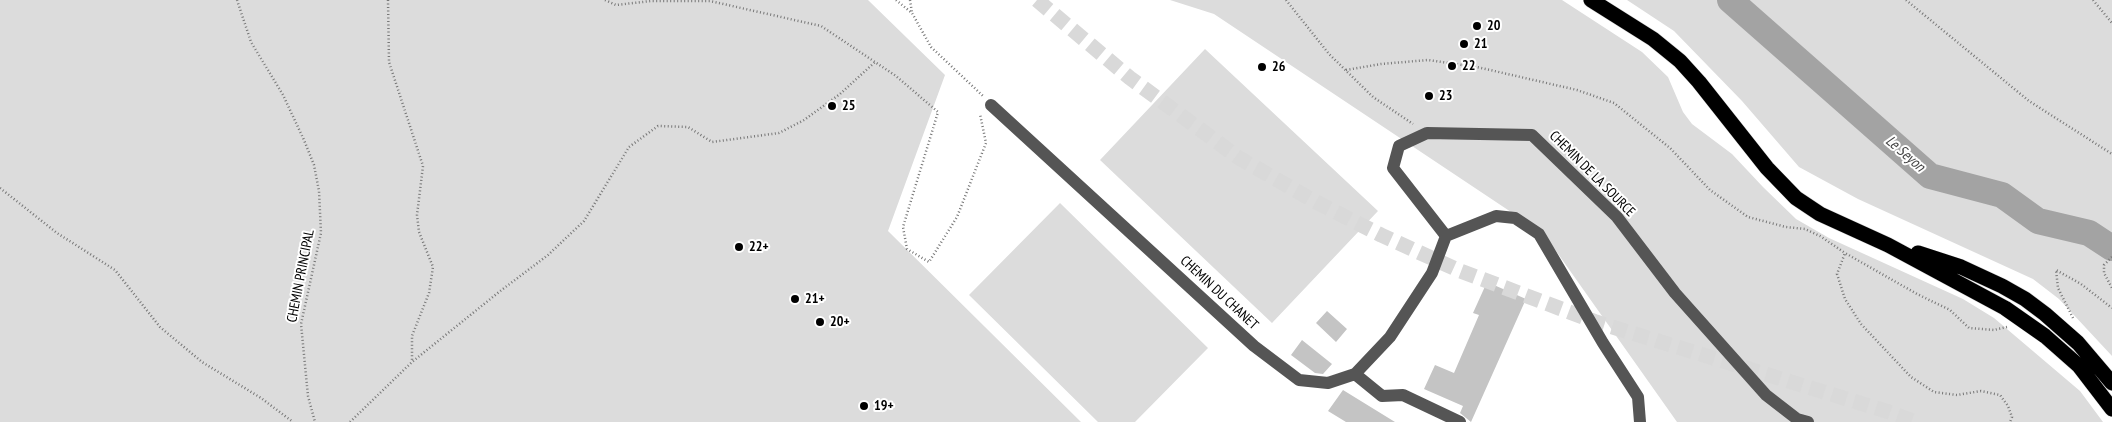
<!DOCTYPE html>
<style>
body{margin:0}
canvas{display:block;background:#fff}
</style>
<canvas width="2112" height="422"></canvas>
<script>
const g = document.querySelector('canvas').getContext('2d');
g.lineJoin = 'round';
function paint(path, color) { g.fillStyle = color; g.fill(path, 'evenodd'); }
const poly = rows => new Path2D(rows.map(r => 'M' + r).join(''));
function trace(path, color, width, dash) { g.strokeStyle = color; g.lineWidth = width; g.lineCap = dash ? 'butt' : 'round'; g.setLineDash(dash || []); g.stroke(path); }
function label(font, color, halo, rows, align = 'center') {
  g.font = font + ' "PT Sans Narrow",sans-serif'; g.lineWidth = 4; g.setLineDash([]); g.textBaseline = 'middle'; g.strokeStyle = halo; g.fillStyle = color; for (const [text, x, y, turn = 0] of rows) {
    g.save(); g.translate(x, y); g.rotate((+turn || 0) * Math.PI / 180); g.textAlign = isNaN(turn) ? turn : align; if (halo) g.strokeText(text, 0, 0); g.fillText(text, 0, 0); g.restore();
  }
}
const green = poly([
 [0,0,868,0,945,75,888,231,1081,422,0,422],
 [1170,0,1562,0,1642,52,1668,77,1683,112,1692,124,1732,154,1763,187,1796,219,1829,238,1963,299,1994,318,2080,391,2103,422,1677,422,1544,234,1214,14],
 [1627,0,2112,0,2112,356,2059,299,2033,279,1858,199,1799,167,1742,101,1674,31],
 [1205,49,1378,211,1272,323,1100,160],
 [1060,203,1208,348,1135,422,1098,422,969,295]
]);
const river = poly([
 [1730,0,1930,176,2002,195,2038,221,2089,233,2112,248]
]);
const building = poly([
 [1487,282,1526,299,1471,422,1460,413,1463,406,1424,389,1435,365,1454,373,1479,315,1473,313],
 [1327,311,1347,329,1336,342,1316,323],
 [1302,340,1332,364,1323,374,1315,373,1291,355],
 [1343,390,1395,422,1346,422,1328,411]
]);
const highwayTunnel = poly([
 [1037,0,1130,78,1239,158,1316,202,1381,235,1458,270,1596,322,1886,411,1916,422]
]);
const path = poly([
 [237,0,251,42,283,95,304,140,314,165,319,191,321,233,301,324,308,396,315,422],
 [388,0,389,62,423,166,417,215,419,232,433,267,429,293,412,336,412,362],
 [605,0,616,5,651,1,710,1,821,26,896,76,938,112,903,227,907,249,929,262,957,217,986,143,980,114],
 [896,0,912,13,931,47,983,96],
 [910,0,912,13],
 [1286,0,1329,54,1373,97,1413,124],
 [1906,0,2029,101,2112,154],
 [2093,0,2112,23],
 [1346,70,1381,64,1428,60,1477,67,1577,90,1614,103,1670,148,1710,190,1748,217,1786,227,1805,229,1820,236,1845,253],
 [0,188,57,233,115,270,160,327,202,362,261,398,293,422],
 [2112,257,2104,265,2104,273,2112,288],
 [2073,318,2058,288,2056,270,2081,284,2112,308],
 [2007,327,1994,330,1969,328,1950,310,1917,294,1845,253,1837,274,1845,299,1861,324,1911,377,1934,392,1957,395,1981,391,2000,395,2008,406,2012,417,2010,422],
 [350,422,412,362,499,292,548,255,584,221,629,147,658,126,688,127,712,142,779,133,804,120,840,94,875,62]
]);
const minor = poly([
 [991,105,1254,346,1299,380,1328,383,1355,374,1382,396,1403,395,1460,422],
 [1446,236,1496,216,1515,218,1539,234,1603,343,1638,397,1640,422],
 [1355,374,1390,337,1432,273,1446,236,1393,168,1399,146,1427,133,1532,135,1617,217,1675,293,1766,395,1797,419,1808,422]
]);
const highway = poly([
 [1591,0,1653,39,1680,61,1699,82,1767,168,1796,198,1820,214,1888,245,2005,308,2045,336,2079,366,2112,409],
 [1918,253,1961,267,2002,286,2025,299,2045,314,2078,343,2112,383]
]);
const markers = [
 [1477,26,5,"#000"],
 [1464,44,5,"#000"],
 [1452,66,5,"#000"],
 [1262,67,5,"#000"],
 [1429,96,5,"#000"],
 [832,106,5,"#000"],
 [739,247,5,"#000"],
 [795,299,5,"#000"],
 [820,322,5,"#000"],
 [864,406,5,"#000"]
];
const poiNames = [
 ["20",1487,26],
 ["21",1474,44],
 ["22",1462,66],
 ["26",1272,67],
 ["23",1439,96],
 ["25",842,106],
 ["22+",749,247],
 ["21+",805,299],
 ["20+",830,322],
 ["19+",874,406]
];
const streetNames = [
 ["CHEMIN DE LA SOURCE",1592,174,45],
 ["CHEMIN PRINCIPAL",301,276,-79],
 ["CHEMIN DU CHANET",1219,293,43]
];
const waterNames = [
 ["Le Seyon",1905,154,41]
];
paint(green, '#dcdcdc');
trace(river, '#a3a3a3', 26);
paint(building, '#c4c4c4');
trace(highwayTunnel, '#d9d9d9', 15, [15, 8]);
trace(highway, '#dbdbdb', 16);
trace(path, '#777', 2.5, [1, 2.5]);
trace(minor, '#555', 12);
trace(highway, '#000', 15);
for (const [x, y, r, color] of markers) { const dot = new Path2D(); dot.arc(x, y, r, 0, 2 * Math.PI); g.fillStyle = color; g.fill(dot); trace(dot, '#fff', 2); }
label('bold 14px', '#000', '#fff', poiNames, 'left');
label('14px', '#000', '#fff', streetNames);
label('italic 15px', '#444', '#fff', waterNames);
</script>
